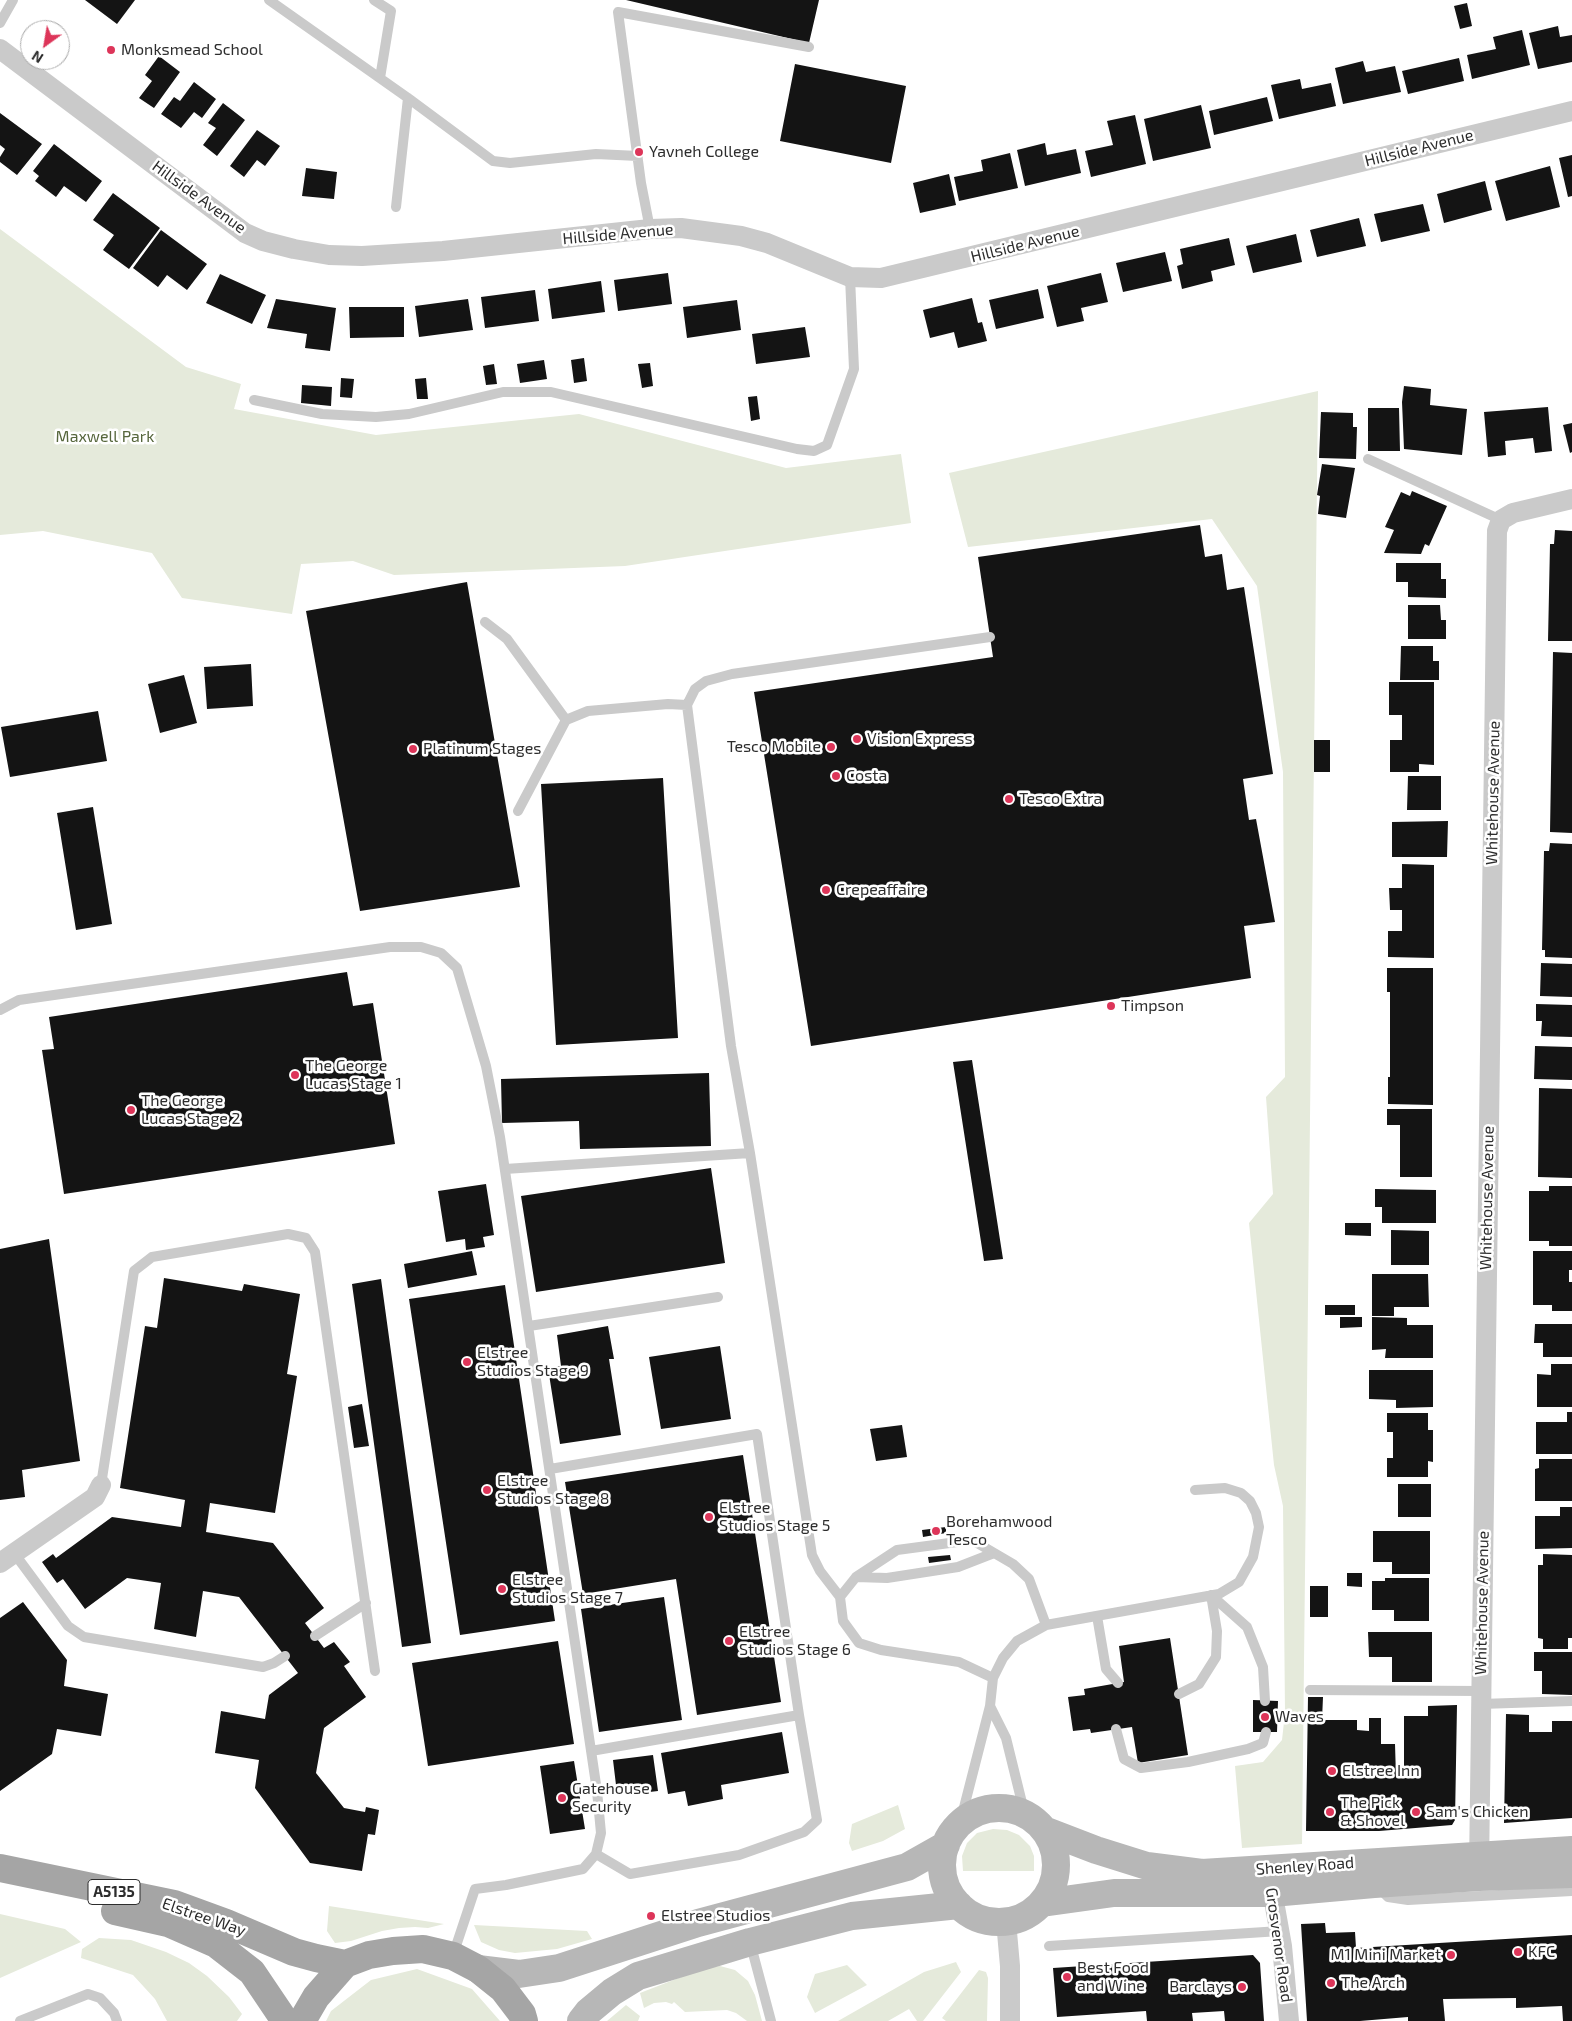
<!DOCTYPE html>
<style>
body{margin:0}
#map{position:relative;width:1572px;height:2021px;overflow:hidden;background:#fff;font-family:"Exo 2",sans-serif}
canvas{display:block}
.north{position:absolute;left:20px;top:20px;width:50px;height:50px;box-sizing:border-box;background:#fff;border:1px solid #ababab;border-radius:50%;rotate:212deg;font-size:14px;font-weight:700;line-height:20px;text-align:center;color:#2d2d2d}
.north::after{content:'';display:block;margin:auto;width:18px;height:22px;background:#dd3559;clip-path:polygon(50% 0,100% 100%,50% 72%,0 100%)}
</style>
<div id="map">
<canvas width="1572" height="2021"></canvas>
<div class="north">N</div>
</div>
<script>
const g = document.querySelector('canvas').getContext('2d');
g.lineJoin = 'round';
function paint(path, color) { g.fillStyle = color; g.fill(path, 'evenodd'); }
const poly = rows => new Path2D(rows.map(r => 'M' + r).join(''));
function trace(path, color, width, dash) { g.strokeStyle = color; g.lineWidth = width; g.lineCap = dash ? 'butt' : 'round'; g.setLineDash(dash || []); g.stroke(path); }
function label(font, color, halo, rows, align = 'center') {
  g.font = font + ' "Exo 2",sans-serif'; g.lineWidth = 5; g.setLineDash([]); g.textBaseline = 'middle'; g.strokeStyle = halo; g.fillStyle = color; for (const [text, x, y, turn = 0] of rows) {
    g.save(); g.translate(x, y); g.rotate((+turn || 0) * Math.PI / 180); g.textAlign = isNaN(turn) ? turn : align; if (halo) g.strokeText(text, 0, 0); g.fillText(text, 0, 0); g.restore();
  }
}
const green = poly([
 [0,229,186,367,241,384,234,409,376,435,579,414,786,468,901,454,911,523,625,566,394,575,353,561,301,564,292,614,182,598,152,553,43,531,0,535],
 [1318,391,1302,1844,1242,1848,1235,1766,1263,1762,1282,1740,1285,1713,1283,1506,1274,1465,1249,1223,1273,1194,1266,1097,1285,1077,1283,772,1257,586,1212,519,968,547,949,473],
 [898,1805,905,1829,883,1841,852,1851,849,1843,852,1824],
 [993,1829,1007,1830,1019,1835,1030,1846,1034,1856,1034,1871,963,1871,962,1856,967,1843,977,1833],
 [329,1906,444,1924,428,1928,415,1927,399,1928,382,1931,351,1941,335,1943,327,1931],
 [0,1914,65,1929,81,1942,0,1978],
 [474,1925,587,1931,592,1939,557,1949,515,1953,499,1950,481,1942],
 [99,1938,131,1940,166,1952,189,1963,207,1976,229,1997,242,2014,237,2021,167,2021,155,1999,133,1975,81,1958,82,1949],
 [956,1962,961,1972,923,2021,917,2021,909,2009,888,2021,838,2021,924,1972],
 [847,1965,867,1985,815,2013,807,1997,815,1974],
 [720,1966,735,1970,748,1981,755,1995,762,2021,747,2021,736,2013,727,2010,685,2012,674,2002,672,2004,666,2002,654,2003,644,2008,640,1993,707,1967],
 [417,1969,472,1989,500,2021,326,2021,331,2011,371,1980],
 [979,1970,986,1972,988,1978,987,2021,946,2021,942,2018],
 [626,2005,640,2016,638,2021,607,2021]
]);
const building = poly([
 [85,0,135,0,117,24],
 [626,0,819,0,809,43],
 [1467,3,1472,26,1460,29,1454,6],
 [1558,26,1560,37,1572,35,1572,62,1538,69,1529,33],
 [1522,30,1530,65,1472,79,1467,55,1496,49,1493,37],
 [159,56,180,72,154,108,139,98,152,81,145,75],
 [1459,58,1464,81,1408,94,1402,71],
 [1363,61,1366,72,1395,66,1401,92,1343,104,1335,68],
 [795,64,906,86,891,163,780,141],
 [1300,79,1302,89,1331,83,1336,106,1279,119,1271,85],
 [194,82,216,99,202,118,194,112,181,128,161,114,174,97,180,101],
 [1267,97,1273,121,1214,135,1209,111],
 [223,103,245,120,217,156,203,145,216,128,208,123],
 [1201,105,1211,148,1153,161,1144,119],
 [0,113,42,144,17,175,0,162,0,157,5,149,0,145],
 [1135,115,1146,164,1091,177,1085,151,1113,145,1107,121],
 [257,130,280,146,265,166,257,160,244,177,230,166],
 [1045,143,1047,155,1076,149,1081,173,1025,186,1017,150],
 [54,144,102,181,86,202,64,186,56,197,35,181,39,176,33,171],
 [1010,153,1018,188,959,201,954,177,983,171,981,160],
 [1572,155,1572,196,1568,197,1559,158],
 [1550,166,1560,207,1506,221,1495,181],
 [306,168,337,172,334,199,302,196],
 [949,174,956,205,920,213,913,183],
 [1485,181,1492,210,1444,223,1437,194],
 [113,193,160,228,129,269,103,250,114,235,93,220],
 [1423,204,1430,231,1381,242,1374,214],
 [1359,218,1366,246,1317,257,1310,230],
 [161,230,207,264,187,290,167,275,158,287,133,268],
 [1296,234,1302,262,1253,273,1246,246],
 [1229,238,1235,265,1211,271,1213,281,1182,289,1177,266,1183,264,1180,249],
 [1165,252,1172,281,1123,292,1116,263],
 [668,273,672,304,618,311,614,280],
 [1101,273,1108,302,1081,308,1084,321,1057,327,1047,286],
 [220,274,266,295,252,324,206,303],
 [601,281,605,312,552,319,548,289],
 [1038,289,1044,318,996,329,989,300],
 [535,290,539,321,485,328,481,297],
 [972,298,978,323,982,322,987,341,958,348,954,332,930,338,923,310],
 [276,299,336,308,330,351,305,348,307,334,267,328],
 [468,299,473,330,419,337,415,306],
 [737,300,741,330,687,338,683,307],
 [349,307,404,307,404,337,350,338],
 [805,327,810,357,756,364,752,334],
 [584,358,587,381,574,383,571,360],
 [544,360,547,379,520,383,517,364],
 [650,363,653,386,642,388,638,364],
 [494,364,497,384,486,385,483,366],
 [341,378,354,379,352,398,340,397],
 [426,378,428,399,417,399,415,379],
 [302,385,332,387,331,406,301,403],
 [1404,386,1431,389,1430,405,1467,409,1462,455,1404,449,1402,402],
 [757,396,760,419,751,421,748,397],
 [1548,407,1552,451,1535,453,1533,438,1505,441,1506,455,1488,457,1484,412],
 [1368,408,1399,408,1400,451,1368,451],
 [1321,412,1353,413,1353,427,1357,427,1356,459,1319,458],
 [1572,423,1572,452,1570,453,1563,425],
 [1322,464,1355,468,1346,518,1318,514,1320,496,1317,495],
 [1412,491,1447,506,1429,546,1425,544,1421,554,1384,553,1394,530,1385,527,1401,492,1410,496],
 [1200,525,1205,557,1222,554,1227,590,1244,587,1273,774,1243,779,1249,820,1256,819,1275,922,1244,926,1251,978,811,1046,754,692,993,657,978,557],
 [1555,530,1572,531,1572,641,1548,641,1550,544,1554,544],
 [1396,563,1441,563,1441,579,1446,579,1446,598,1408,597,1408,582,1396,582],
 [467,582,520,887,360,911,306,611],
 [1408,605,1440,605,1441,620,1446,620,1446,639,1408,639],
 [1401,646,1433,646,1433,661,1439,661,1439,680,1400,680],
 [1553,652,1572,653,1572,833,1550,832],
 [251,664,253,706,207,709,204,667],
 [184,675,197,723,160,733,148,684],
 [1389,682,1434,682,1434,765,1419,764,1419,772,1390,772,1390,740,1402,740,1402,715,1389,715],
 [98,711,107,761,10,777,1,727],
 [1314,740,1330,740,1330,772,1314,772],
 [1408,776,1441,776,1441,810,1407,810],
 [663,778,678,1038,556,1045,541,784],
 [93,807,112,924,76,930,57,813],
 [1448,821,1447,857,1392,857,1392,822],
 [1550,843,1572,844,1572,958,1545,957,1545,950,1542,950,1544,851,1549,851],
 [1402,864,1434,865,1434,958,1388,957,1388,931,1402,931,1402,910,1390,910,1389,888,1402,888],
 [1541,963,1572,964,1572,997,1540,996],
 [1387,968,1433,968,1433,1105,1388,1104,1388,1077,1390,1077,1390,992,1387,992],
 [347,972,353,1006,373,1003,395,1144,64,1194,42,1050,54,1049,49,1017],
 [1536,1004,1572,1005,1572,1037,1541,1036,1542,1021,1536,1021],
 [1535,1046,1572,1047,1572,1080,1534,1079],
 [972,1060,1003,1259,984,1261,953,1062],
 [709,1073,711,1146,580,1149,579,1121,502,1123,501,1079],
 [1539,1088,1572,1089,1572,1178,1538,1177],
 [1387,1109,1432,1109,1432,1177,1400,1177,1400,1125,1387,1125],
 [711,1168,725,1263,536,1292,521,1196],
 [486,1184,494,1235,483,1237,485,1247,466,1250,465,1239,446,1242,438,1191],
 [1549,1186,1572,1186,1572,1246,1549,1246,1549,1241,1529,1241,1529,1191,1549,1191],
 [1375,1189,1436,1190,1436,1223,1382,1223,1382,1207,1375,1207],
 [1345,1223,1371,1223,1371,1236,1345,1235],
 [1391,1230,1429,1231,1429,1265,1391,1265],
 [49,1239,80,1461,22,1470,25,1497,0,1500,0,1249],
 [472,1251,477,1275,408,1288,404,1264],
 [1533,1251,1572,1251,1572,1270,1569,1270,1569,1282,1572,1282,1572,1311,1552,1311,1552,1305,1533,1305],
 [1372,1274,1428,1274,1429,1307,1394,1307,1394,1316,1372,1316],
 [164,1278,242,1291,244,1284,300,1294,287,1374,297,1376,275,1513,210,1503,206,1532,273,1543,324,1608,305,1623,324,1648,334,1642,350,1662,344,1666,366,1697,324,1728,316,1773,344,1808,365,1812,366,1807,379,1810,375,1835,368,1834,362,1871,310,1863,255,1788,259,1760,215,1753,221,1711,265,1719,269,1695,298,1673,239,1597,203,1591,196,1637,154,1629,161,1583,127,1578,85,1609,63,1579,57,1583,42,1562,53,1554,56,1558,112,1517,181,1527,185,1500,120,1488,145,1326,157,1328],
 [381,1279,431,1643,402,1647,352,1284],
 [505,1285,555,1621,460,1635,409,1299],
 [1325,1305,1355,1305,1355,1315,1325,1315],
 [1340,1317,1362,1317,1362,1327,1340,1328],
 [1372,1317,1407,1318,1407,1325,1433,1325,1433,1358,1385,1358,1386,1349,1372,1350],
 [1535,1324,1572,1324,1572,1357,1543,1357,1543,1343,1534,1343],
 [608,1326,614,1359,609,1359,621,1435,560,1444,548,1368,561,1366,557,1335],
 [720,1346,731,1419,661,1429,649,1357],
 [1551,1364,1572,1364,1572,1407,1537,1407,1537,1374,1551,1375],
 [1369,1370,1433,1370,1433,1407,1396,1408,1396,1400,1369,1399],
 [362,1404,369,1446,354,1448,348,1407],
 [1567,1412,1572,1412,1572,1454,1536,1454,1536,1422,1567,1422],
 [1387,1413,1428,1413,1428,1430,1433,1430,1433,1462,1428,1461,1428,1477,1387,1477,1387,1458,1393,1458,1393,1432,1387,1432],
 [902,1425,907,1457,876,1461,870,1429],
 [743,1455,781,1702,697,1715,676,1579,583,1594,565,1482],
 [1539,1459,1572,1459,1572,1501,1535,1501,1535,1469,1539,1468],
 [1398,1484,1431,1484,1431,1517,1398,1517],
 [1560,1507,1572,1507,1572,1548,1535,1549,1535,1516,1560,1516],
 [946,1527,946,1533,923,1537,922,1530],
 [1373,1531,1430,1531,1430,1574,1392,1574,1392,1562,1373,1562],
 [1543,1554,1572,1555,1572,1638,1568,1638,1568,1649,1543,1649,1543,1639,1538,1638,1538,1565,1543,1565],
 [950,1555,951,1560,929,1563,928,1557],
 [1347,1573,1362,1573,1362,1587,1347,1586],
 [1385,1578,1429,1578,1429,1621,1394,1621,1394,1610,1372,1610,1372,1581,1385,1581],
 [1310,1586,1328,1586,1328,1617,1310,1617],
 [664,1597,682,1720,599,1732,581,1609],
 [23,1602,67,1660,64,1686,108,1694,101,1736,57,1729,52,1754,0,1791,0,1618],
 [1368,1632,1432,1632,1432,1682,1392,1682,1392,1657,1369,1657],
 [1170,1638,1188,1755,1138,1763,1132,1727,1091,1733,1090,1729,1073,1731,1068,1697,1085,1695,1084,1689,1124,1682,1119,1646],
 [558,1641,574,1744,428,1766,412,1663],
 [1534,1652,1572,1652,1572,1695,1542,1694,1542,1671,1534,1671],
 [1308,1697,1323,1697,1322,1720,1357,1720,1357,1730,1369,1731,1369,1718,1381,1718,1381,1744,1395,1744,1396,1777,1404,1776,1404,1716,1428,1716,1428,1706,1457,1705,1455,1820,1452,1825,1379,1831,1306,1831],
 [1253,1700,1278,1701,1277,1732,1253,1732],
 [1506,1714,1529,1715,1529,1732,1552,1732,1552,1721,1572,1721,1572,1818,1504,1823],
 [782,1732,789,1773,721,1785,723,1799,688,1806,685,1791,668,1794,661,1753],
 [653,1755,658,1791,624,1795,623,1784,616,1785,613,1760],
 [574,1761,585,1829,550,1834,540,1766],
 [1325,1923,1326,1933,1355,1932,1356,1948,1572,1935,1572,2021,1563,2021,1562,2006,1516,2008,1516,1998,1443,1999,1445,2021,1408,2021,1408,2017,1360,2021,1307,2021,1301,1924],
 [1253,1955,1260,1963,1264,2021,1225,2021,1224,2011,1192,2013,1193,2021,1147,2021,1146,2011,1057,2017,1053,1968]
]);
const service = poly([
 [269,0,408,98,493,161,510,163,596,154,638,156],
 [374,0,391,11,380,78],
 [0,23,13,0],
 [396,207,408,98],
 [650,229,641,183,618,12,809,47],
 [254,400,322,414,376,417,409,414,503,392,551,392,797,449,814,451,827,445,854,369,850,277],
 [1368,459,1501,520],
 [485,622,507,639,566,720,588,711,668,704,687,705],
 [990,637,732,674,706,681,695,689,687,705,731,1046,750,1153,812,1555,820,1571,840,1597,843,1621,859,1643,881,1650,959,1662,993,1678],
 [518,811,566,720],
 [0,1010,19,1000,390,947,421,947,441,953,457,968,486,1066,500,1137,597,1791,601,1833,596,1854,583,1869,506,1885,475,1889,453,1955],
 [505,1169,750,1153],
 [529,1326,718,1297],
 [550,1469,757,1434,799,1715],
 [101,1485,134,1271,152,1257,288,1234,306,1238,315,1252,375,1671],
 [14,1553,68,1626,84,1637,263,1667,274,1663,285,1656],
 [856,1577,887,1578,958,1567,994,1553],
 [1211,1595,1247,1627,1263,1667,1265,1701],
 [840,1597,856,1577,897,1550,972,1540,1013,1564,1029,1579,1046,1625],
 [1097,1616,1106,1669,1118,1683],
 [315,1636,366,1603],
 [1310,1690,1481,1691],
 [1179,1694,1199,1684,1216,1657,1217,1631,1211,1595],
 [1481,1704,1572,1701],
 [990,1706,1006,1738,1025,1815],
 [1116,1729,1124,1759,1141,1768,1188,1762,1248,1749,1263,1743,1266,1732],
 [591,1751,799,1715,817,1820,804,1832,739,1855,630,1874,596,1854],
 [960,1823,990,1706,993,1678,1003,1658,1017,1641,1046,1625,1219,1594,1239,1582,1253,1557,1259,1527,1256,1513,1250,1501,1241,1493,1225,1488,1195,1490],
 [1378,1887,1388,1897,1408,1900,1572,1891],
 [750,1942,771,2021],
 [1049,1946,1280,1931],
 [20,2021,88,1994,100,1998,114,2013,117,2021]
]);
const minor = poly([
 [0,49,245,233,263,241,294,249,329,255,362,256,443,251,650,229,681,228,741,236,767,243,850,277,881,278,1572,111],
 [0,1563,95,1497,101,1485],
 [1479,1868,1497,531,1501,520,1513,513,1572,499],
 [1270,1879,1282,1946,1289,2021],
 [1006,1921,1010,1966,1010,2021]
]);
const secondary = poly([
 '942 1865a57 57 0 1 1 114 0a57 57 0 1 1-114 0Z',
 [1044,1830,1096,1850,1147,1866,1202,1873,1572,1850],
 [1042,1903,1114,1893,1272,1893,1374,1884,1479,1877,1572,1874],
 [478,1969,519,1974,559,1968,698,1923,907,1867,946,1845],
 [581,2021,588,2012,612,1992,638,1976,750,1942,852,1916,959,1905]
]);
const primary = poly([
 [0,1868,174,1904,226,1923,294,1952,316,1958,345,1964],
 [115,1911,168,1923,216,1944,252,1972,281,2015,283,2021],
 [302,2021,316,1997,345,1964,369,1955,393,1951,423,1949,453,1956,478,1969,503,1989,522,2014,524,2021]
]);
const markers = [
 [111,50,5,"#dd3559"],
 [639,152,5,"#dd3559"],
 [857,739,5,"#dd3559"],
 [831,747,5,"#dd3559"],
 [413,749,5,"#dd3559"],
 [836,776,5,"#dd3559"],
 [1009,799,5,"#dd3559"],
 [826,890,5,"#dd3559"],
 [1111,1006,5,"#dd3559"],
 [295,1075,5,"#dd3559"],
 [131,1110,5,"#dd3559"],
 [467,1362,5,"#dd3559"],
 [487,1490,5,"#dd3559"],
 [709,1517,5,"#dd3559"],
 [936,1531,5,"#dd3559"],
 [502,1589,5,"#dd3559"],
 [729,1641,5,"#dd3559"],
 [1265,1717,5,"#dd3559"],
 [1332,1771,5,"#dd3559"],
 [562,1798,5,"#dd3559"],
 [1330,1812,5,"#dd3559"],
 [1416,1812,5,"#dd3559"],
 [651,1916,5,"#dd3559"],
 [1518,1952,5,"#dd3559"],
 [1451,1955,5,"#dd3559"],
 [1067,1977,5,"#dd3559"],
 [1331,1983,5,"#dd3559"],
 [1242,1987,5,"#dd3559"]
];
const shields = [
 [114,1892,52]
];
const shieldNames = [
 ["A5135",114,1892]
];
const poiNames = [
 ["Monksmead School",121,50],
 ["Yavneh College",649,152],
 ["Vision Express",867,739],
 ["Tesco Mobile",821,747,"right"],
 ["Platinum Stages",423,749],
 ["Costa",846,776],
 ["Tesco Extra",1019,799],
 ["Crepeaffaire",836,890],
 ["Timpson",1121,1006],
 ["The George",305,1066],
 ["Lucas Stage 1",305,1084],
 ["The George",141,1101],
 ["Lucas Stage 2",141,1119],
 ["Elstree",477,1353],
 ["Studios Stage 9",477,1371],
 ["Elstree",497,1481],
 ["Studios Stage 8",497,1499],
 ["Elstree",719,1508],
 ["Studios Stage 5",719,1526],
 ["Borehamwood",946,1522],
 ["Tesco",946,1540],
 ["Elstree",512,1580],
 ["Studios Stage 7",512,1598],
 ["Elstree",739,1632],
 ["Studios Stage 6",739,1650],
 ["Waves",1275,1717],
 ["Elstree Inn",1342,1771],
 ["Gatehouse",572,1789],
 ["Security",572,1807],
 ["The Pick",1340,1803],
 ["& Shovel",1340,1821],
 ["Sam's Chicken",1426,1812],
 ["Elstree Studios",661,1916],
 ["KFC",1528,1952],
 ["M1 Mini Market",1441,1955,"right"],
 ["Best Food",1077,1968],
 ["and Wine",1077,1986],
 ["The Arch",1341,1983],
 ["Barclays",1232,1987,"right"]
];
const streetNames = [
 ["Hillside Avenue",1419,148,-14],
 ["Hillside Avenue",199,197,36],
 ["Hillside Avenue",618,234,-5],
 ["Hillside Avenue",1025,244,-14],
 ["Whitehouse Avenue",1493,793,-89],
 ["Whitehouse Avenue",1487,1198,-89],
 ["Whitehouse Avenue",1482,1603,-89],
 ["Shenley Road",1305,1866,-4],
 ["Elstree Way",204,1917,19],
 ["Grosvenor Road",1279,1945,82]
];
const parkNames = [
 ["Maxwell Park",105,437]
];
paint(green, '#e5eadb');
paint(building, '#141414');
trace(service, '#cacaca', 10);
trace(minor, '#cacaca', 20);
trace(secondary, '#b7b7b7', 28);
trace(primary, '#a5a5a5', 28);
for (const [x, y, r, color] of markers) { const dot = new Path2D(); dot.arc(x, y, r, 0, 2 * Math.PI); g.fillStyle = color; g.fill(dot); trace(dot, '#fff', 2); }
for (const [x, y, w] of shields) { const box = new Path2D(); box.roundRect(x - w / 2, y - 12.5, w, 25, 4); g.fillStyle = '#fff'; g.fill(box); trace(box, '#2d2d2d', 1); }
label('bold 15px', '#2d2d2d', null, shieldNames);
label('16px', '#2d2d2d', '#fff', poiNames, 'left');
label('16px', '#2d2d2d', '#fff', streetNames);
label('16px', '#56663c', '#fff', parkNames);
</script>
